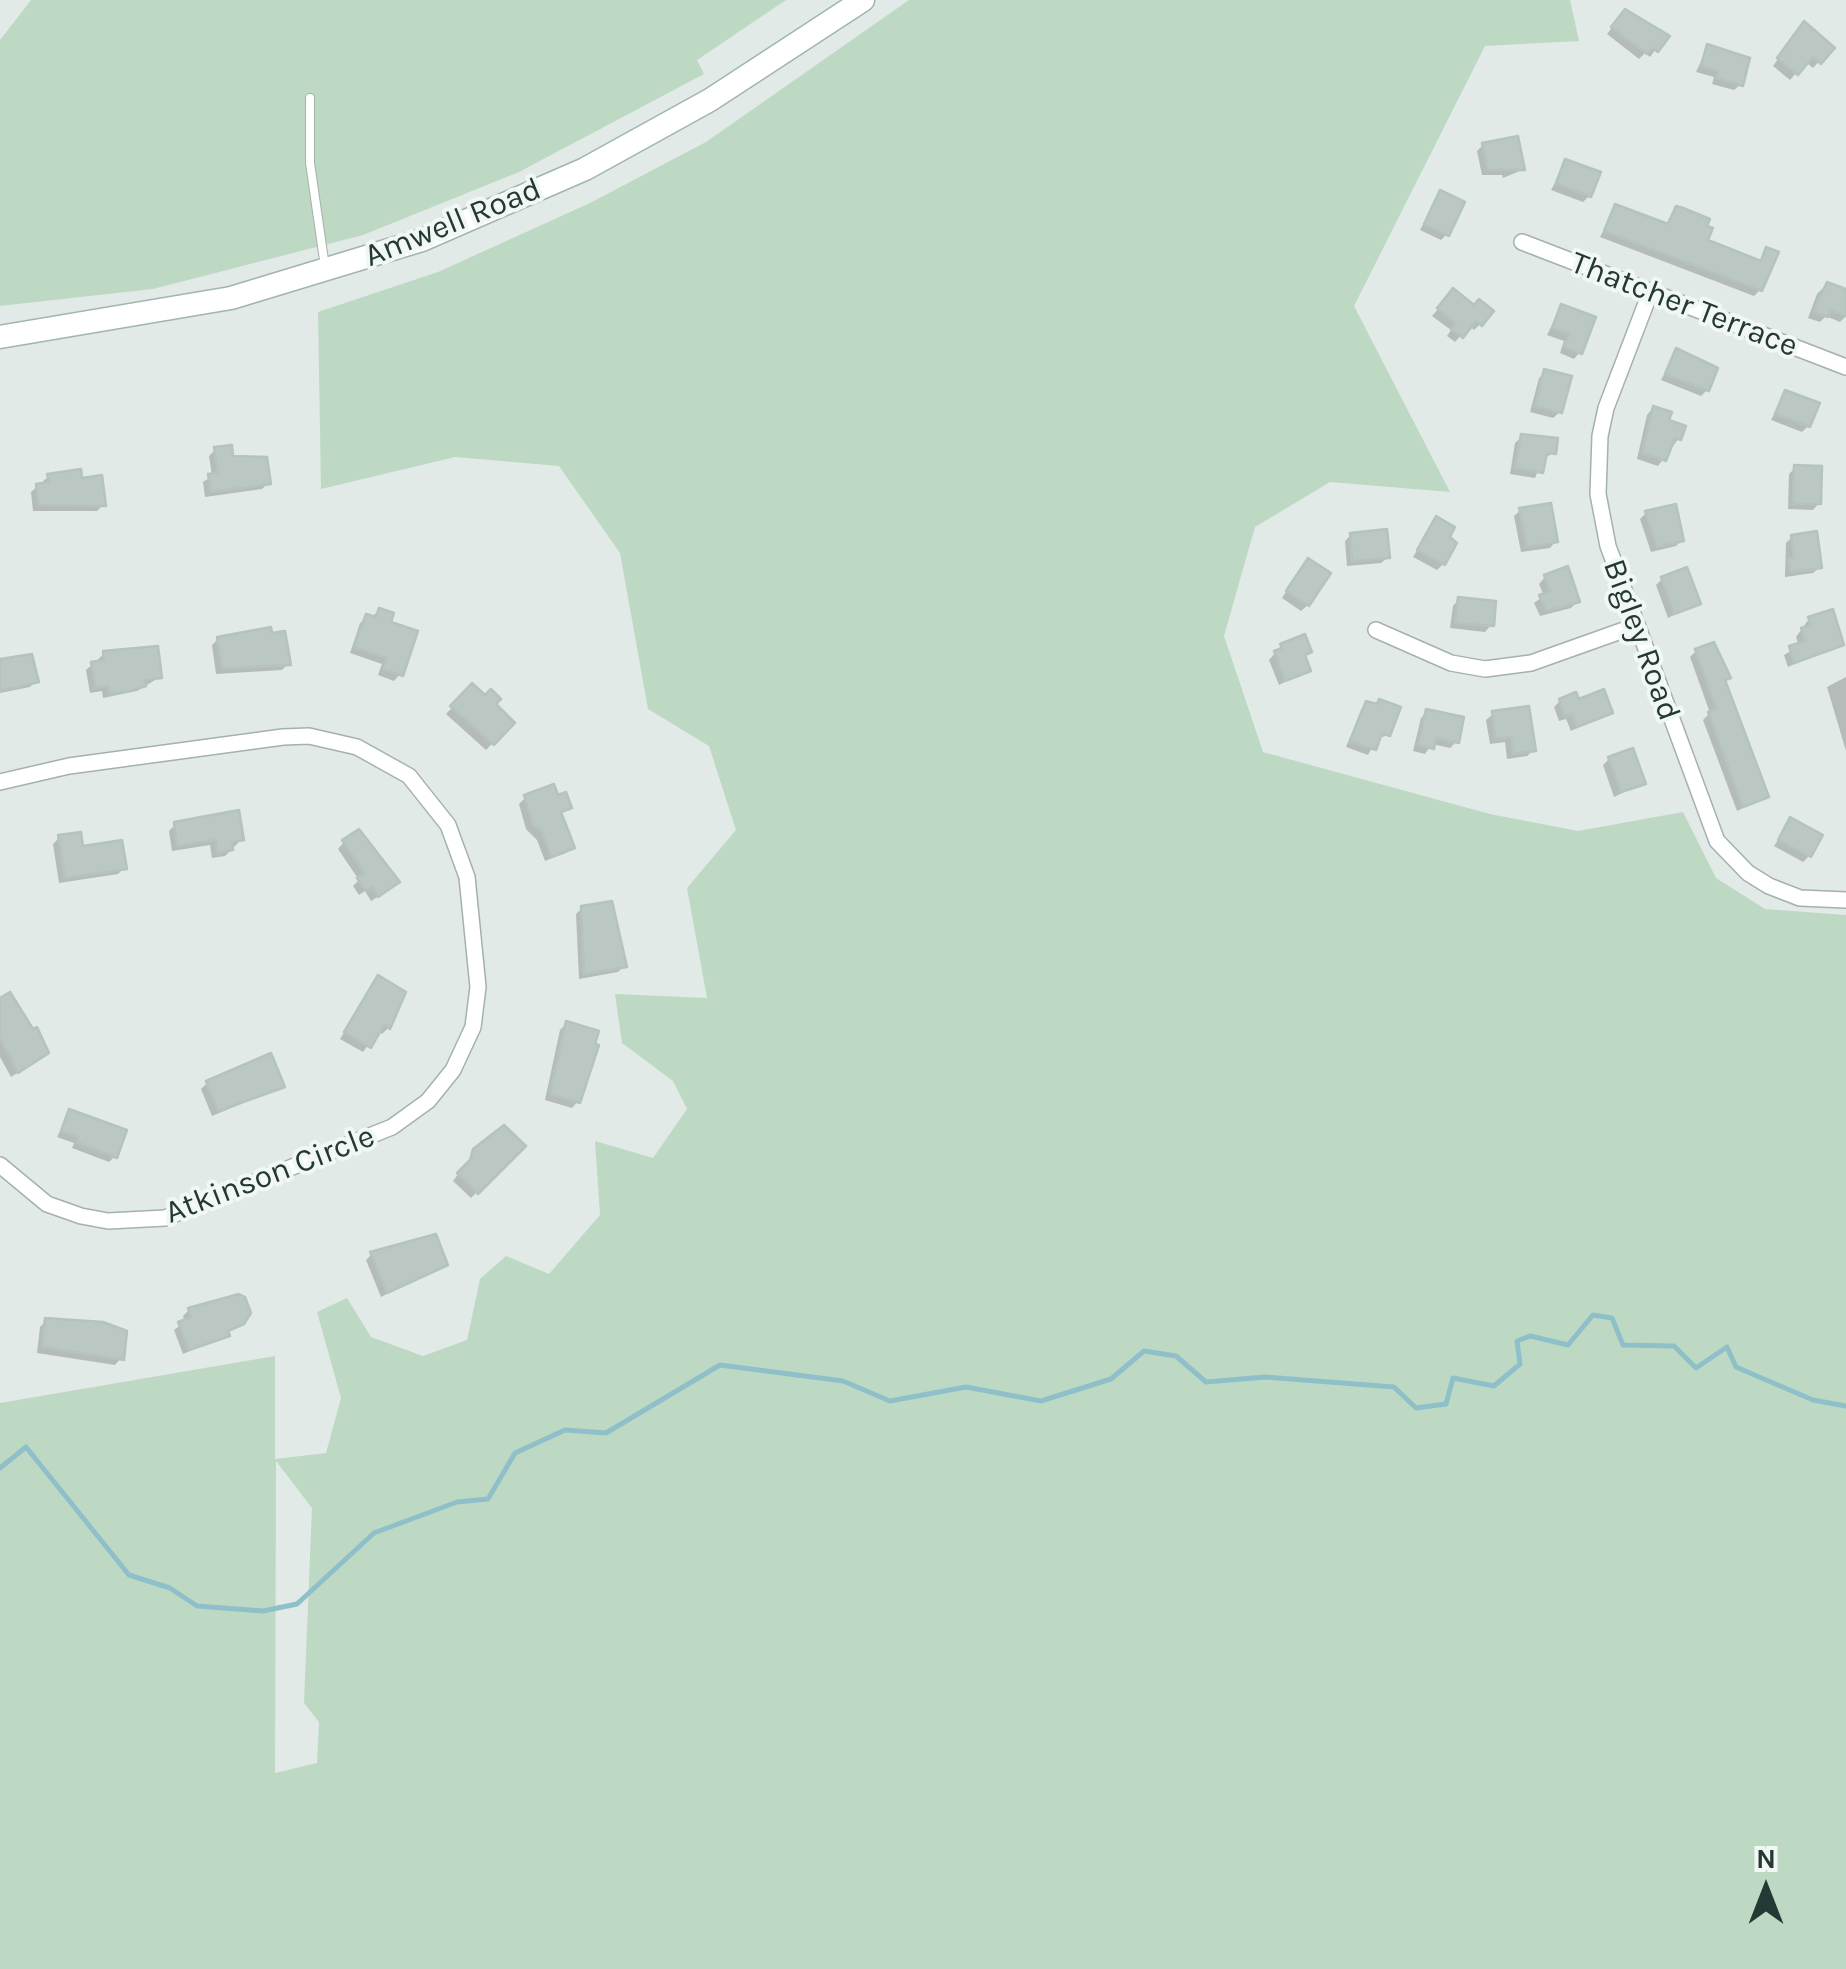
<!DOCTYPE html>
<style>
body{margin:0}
#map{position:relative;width:1846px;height:1969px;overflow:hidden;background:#e1eae6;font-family:Karla,sans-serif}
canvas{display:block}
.north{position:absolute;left:1716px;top:1839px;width:100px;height:100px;-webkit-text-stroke:8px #f1f7f4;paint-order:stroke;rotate:0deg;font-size:28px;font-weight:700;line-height:40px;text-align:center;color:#243933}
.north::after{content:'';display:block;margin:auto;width:35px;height:45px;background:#243933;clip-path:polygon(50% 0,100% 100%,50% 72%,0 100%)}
</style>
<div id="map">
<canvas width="1846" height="1969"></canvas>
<div class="north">N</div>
</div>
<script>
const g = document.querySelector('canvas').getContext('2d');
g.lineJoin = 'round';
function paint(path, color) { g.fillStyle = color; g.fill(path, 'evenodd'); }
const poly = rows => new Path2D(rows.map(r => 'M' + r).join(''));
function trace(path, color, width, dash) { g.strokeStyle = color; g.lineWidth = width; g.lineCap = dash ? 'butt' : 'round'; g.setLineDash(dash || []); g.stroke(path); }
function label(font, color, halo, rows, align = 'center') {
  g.font = font + ' Karla,sans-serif'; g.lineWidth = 8; g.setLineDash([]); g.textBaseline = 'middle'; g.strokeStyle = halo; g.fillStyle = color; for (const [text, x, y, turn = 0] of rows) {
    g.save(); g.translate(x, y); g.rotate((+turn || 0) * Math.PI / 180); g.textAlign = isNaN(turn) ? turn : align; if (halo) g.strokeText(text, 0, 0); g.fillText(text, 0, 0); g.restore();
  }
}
const green = poly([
 [31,0,786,0,697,60,704,74,519,172,363,235,153,289,0,306,0,40],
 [909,0,1570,0,1579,41,1485,46,1354,306,1450,492,1330,482,1255,527,1224,636,1263,752,1490,814,1578,831,1683,812,1716,878,1765,909,1846,915,1846,1969,0,1969,0,1403,275,1356,275,1459,326,1453,341,1398,317,1312,347,1298,371,1337,423,1356,467,1340,480,1279,506,1256,549,1274,600,1215,595,1141,653,1158,687,1109,673,1081,622,1043,615,994,707,998,687,888,736,830,709,746,648,709,620,553,559,466,455,457,321,489,318,312,438,272,590,203,706,142],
 [276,1461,312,1508,304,1703,319,1722,317,1763,275,1773]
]);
const shadow = poly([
 [1619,19,1666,36,1650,57,1645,53,1639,59,1607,34],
 [1798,31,1831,48,1813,68,1806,62,1790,80,1773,66],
 [1708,46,1741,84,1734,90,1712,84,1714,77,1696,72],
 [1483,145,1522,170,1503,178,1502,175,1482,175,1477,151],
 [1566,162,1589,196,1583,202,1551,190],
 [1441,193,1447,234,1441,240,1420,230],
 [1616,207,1665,225,1676,209,1705,241,1758,262,1767,250,1760,290,1754,296,1600,237],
 [1827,284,1846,289,1846,316,1840,322,1826,316,1820,322,1808,318,1817,294],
 [1453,292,1480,324,1474,330,1469,326,1455,342,1447,336,1451,330,1432,316],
 [1561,307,1580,352,1574,359,1560,353,1564,341,1547,335],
 [1676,351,1707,390,1701,396,1661,380],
 [1545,372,1560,412,1553,418,1530,412,1539,378],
 [1785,393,1808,426,1802,432,1771,420],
 [1653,408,1679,438,1658,466,1637,459,1647,415],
 [1522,437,1553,453,1543,459,1535,478,1510,474,1515,443],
 [215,450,231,459,268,483,262,489,205,497,203,482,212,476,209,456],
 [1795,468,1819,503,1813,510,1788,509,1789,474],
 [49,476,79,480,103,505,97,511,33,511,31,492],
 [1521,510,1556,541,1550,548,1521,552,1514,516],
 [1646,513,1682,540,1676,546,1651,552,1640,519],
 [1436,519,1443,564,1437,570,1413,557],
 [1351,535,1388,557,1381,563,1347,566,1345,541],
 [1792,537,1820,567,1813,573,1785,577,1786,543],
 [1302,567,1308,605,1301,611,1282,598],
 [1545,577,1577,602,1571,608,1540,616,1534,603,1544,596,1539,584],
 [1662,579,1698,603,1668,618,1656,585],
 [1459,599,1491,625,1485,632,1450,628,1453,606],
 [380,611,388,624,400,674,394,681,378,675,382,664,350,653,360,623],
 [1809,619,1841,644,1788,667,1784,655,1799,646,1796,637],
 [218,639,288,664,282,670,216,674,212,645],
 [1281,646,1309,652,1304,657,1308,670,1279,685,1269,660],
 [1696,651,1728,677,1723,682,1766,797,1737,811,1703,720,1710,713,1690,657],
 [104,654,160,677,137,691,103,698,102,691,90,693,86,670],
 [0,664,36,681,30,687,0,693],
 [1846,677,1846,751,1827,687],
 [472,687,512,723,486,750,446,714],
 [1560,701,1577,702,1610,712,1571,731,1566,719,1559,721,1554,707],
 [1379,702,1388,735,1377,739,1368,755,1346,747,1361,710],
 [1427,711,1456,742,1450,748,1432,744,1425,754,1413,751,1421,718],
 [1493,714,1534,750,1527,756,1507,759,1505,742,1490,744,1486,720],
 [1609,759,1643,783,1614,797,1603,765],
 [526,797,569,807,559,815,572,847,566,853,545,861,537,840,526,829,519,804],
 [1791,820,1809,856,1803,862,1774,846],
 [175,825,241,840,225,856,212,858,210,845,172,851,169,831],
 [60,837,81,849,124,868,118,874,59,883,53,844],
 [344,842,391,888,371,901,365,891,359,895,353,886,359,880,338,849],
 [582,908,624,966,618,972,579,979,576,914],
 [378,978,403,993,388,1028,382,1034,378,1031,363,1052,340,1039],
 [0,1001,40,1059,11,1077,0,1057],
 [566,1024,578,1101,572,1108,545,1100,560,1030],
 [207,1083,282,1087,212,1116,201,1089],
 [70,1112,115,1156,109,1162,72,1148,74,1143,57,1137],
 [479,1146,522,1146,471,1198,453,1181],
 [372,1254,445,1264,381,1297,366,1260],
 [189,1310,226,1332,227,1335,183,1354,174,1330,185,1322,183,1316],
 [46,1321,121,1358,115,1365,37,1353,40,1327]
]);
const stream = poly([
 [0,1468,26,1447,129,1575,170,1588,197,1606,263,1611,297,1604,374,1533,457,1502,488,1499,515,1453,565,1430,606,1433,720,1365,843,1381,890,1401,966,1387,1041,1401,1111,1379,1144,1351,1176,1356,1206,1382,1265,1377,1394,1387,1416,1408,1446,1404,1453,1378,1494,1386,1520,1364,1517,1341,1530,1336,1568,1345,1593,1315,1612,1318,1623,1345,1674,1346,1696,1368,1727,1347,1736,1367,1813,1400,1846,1406]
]);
const building = poly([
 [1625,9,1670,36,1658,52,1652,48,1647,54,1611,27,1625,9],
 [1804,21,1835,48,1821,64,1813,57,1798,75,1777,58,1804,21],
 [1707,44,1750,58,1743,86,1716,78,1718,71,1701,66,1707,44],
 [1518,136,1525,170,1487,170,1482,143,1518,136],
 [1565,159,1601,172,1591,197,1556,183,1565,159],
 [1440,190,1465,202,1449,236,1424,224,1440,190],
 [1615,204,1668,224,1676,206,1683,208,1710,219,1707,226,1713,228,1708,240,1761,261,1766,247,1779,252,1762,291,1604,231,1615,204],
 [1827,282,1846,289,1846,316,1831,310,1828,317,1813,312,1827,282],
 [1453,288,1474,305,1479,299,1494,311,1482,326,1476,321,1463,338,1451,329,1456,323,1437,308,1453,288],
 [1561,304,1596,317,1582,354,1564,347,1569,334,1552,328,1561,304],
 [1676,348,1718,368,1709,391,1665,374,1676,348],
 [1544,369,1572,376,1562,413,1535,406,1544,369],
 [1785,390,1820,403,1810,427,1775,414,1785,390],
 [1653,406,1672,412,1669,420,1686,426,1681,440,1675,438,1666,461,1642,453,1653,406],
 [1521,434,1558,438,1556,454,1547,453,1543,473,1515,468,1521,434],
 [232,445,233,456,267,457,271,484,211,492,208,474,218,473,214,447,232,445],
 [1794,465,1822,466,1821,504,1793,504,1794,465],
 [81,469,82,478,102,475,106,506,38,505,36,484,49,482,47,474,81,469],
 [1551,503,1558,542,1527,547,1519,508,1551,503],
 [1676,504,1684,541,1657,547,1645,511,1676,504],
 [1436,516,1455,527,1450,537,1457,543,1445,565,1417,550,1436,516],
 [1387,529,1390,558,1352,561,1350,533,1387,529],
 [1817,531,1822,568,1790,572,1788,558,1794,558,1791,535,1817,531],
 [1308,558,1331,573,1309,606,1286,591,1308,558],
 [1568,566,1580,602,1546,611,1539,595,1550,591,1544,575,1568,566],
 [1687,567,1701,604,1674,614,1661,577,1687,567],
 [1458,597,1496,601,1494,626,1455,623,1458,597],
 [379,608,394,613,391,622,418,631,403,676,383,669,387,658,354,647,366,614,376,617,379,608],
 [1833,609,1844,645,1794,663,1789,646,1805,641,1801,628,1811,625,1808,617,1833,609],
 [271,627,272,633,285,631,291,665,222,669,217,637,271,627],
 [1305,634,1312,652,1305,655,1311,671,1285,681,1274,651,1282,648,1280,644,1305,634],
 [1714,642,1731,678,1725,680,1769,797,1743,807,1708,712,1716,709,1695,649,1714,642],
 [158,646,162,678,145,680,146,686,130,691,109,694,108,686,95,688,91,662,104,660,103,651,158,646],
 [32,654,39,682,0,691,0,659,32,654],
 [472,683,485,695,491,689,501,699,496,704,515,723,494,745,450,706,472,683],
 [1604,689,1613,713,1577,727,1572,714,1565,717,1559,699,1576,692,1579,699,1604,689],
 [1379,699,1401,707,1390,736,1382,733,1376,750,1350,741,1366,701,1377,704,1379,699],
 [1529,706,1536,751,1513,754,1511,737,1495,739,1492,711,1529,706],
 [1426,709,1464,717,1459,743,1436,738,1434,749,1418,745,1426,709],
 [1633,748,1646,784,1621,792,1608,757,1633,748],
 [554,784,558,795,566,792,572,808,561,812,575,848,551,857,543,833,532,823,524,795,554,784],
 [239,810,244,840,232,842,233,850,217,853,216,840,177,846,174,822,239,810],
 [1790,817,1823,835,1811,857,1778,840,1790,817],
 [359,829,400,882,378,897,372,887,366,891,357,878,364,873,342,840,359,829],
 [81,832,83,846,122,840,127,869,65,878,58,835,81,832],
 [612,901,627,967,584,974,581,906,612,901],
 [378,975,406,992,390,1029,384,1025,371,1048,344,1032,378,975],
 [10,992,33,1029,37,1027,49,1053,18,1073,0,1038,0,998,10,992],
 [566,1021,599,1031,595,1044,599,1045,580,1103,550,1094,566,1021],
 [271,1053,285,1087,218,1111,206,1081,271,1053],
 [69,1109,127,1130,117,1158,76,1142,78,1137,61,1131,69,1109],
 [504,1125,526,1146,478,1194,457,1173,470,1160,473,1149,504,1125],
 [436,1234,448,1265,387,1293,370,1252,436,1234],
 [239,1294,245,1297,251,1313,244,1324,228,1331,230,1336,189,1350,178,1322,191,1317,188,1308,239,1294],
 [45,1318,103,1322,127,1331,124,1360,42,1347,45,1318]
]);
const service = poly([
 [310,98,310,163,325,267]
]);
const minor = poly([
 [1522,242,1846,367],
 [1650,293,1606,408,1600,436,1598,494,1608,546,1717,841,1748,873,1769,886,1800,898,1846,900],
 [1376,630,1451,663,1485,669,1531,663,1635,626],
 [0,782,69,766,283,737,309,736,357,747,409,776,448,825,467,877,478,987,473,1027,453,1070,428,1101,392,1127,165,1218,108,1221,81,1216,47,1204,0,1165]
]);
const secondary = poly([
 [0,337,231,298,422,240,585,169,710,100,863,0]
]);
const streetNames = [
 ["Amwell Road",453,223,-22],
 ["Thatcher Terrace",1684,305,21],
 ["Bigley Road",1641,640,70],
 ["Atkinson Circle",270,1175,-21]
];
paint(green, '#bdd9c4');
paint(shadow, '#0003');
trace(stream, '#8fc0c9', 5);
paint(building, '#bac7c2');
trace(building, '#b5c3bd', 2.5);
trace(service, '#a5b1ad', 10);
trace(minor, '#a5b1ad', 18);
trace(secondary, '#a2b4ae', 25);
trace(service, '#fff', 8);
trace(minor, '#fff', 15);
trace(secondary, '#fff', 22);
label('32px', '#243933', '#f1f7f4', streetNames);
</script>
